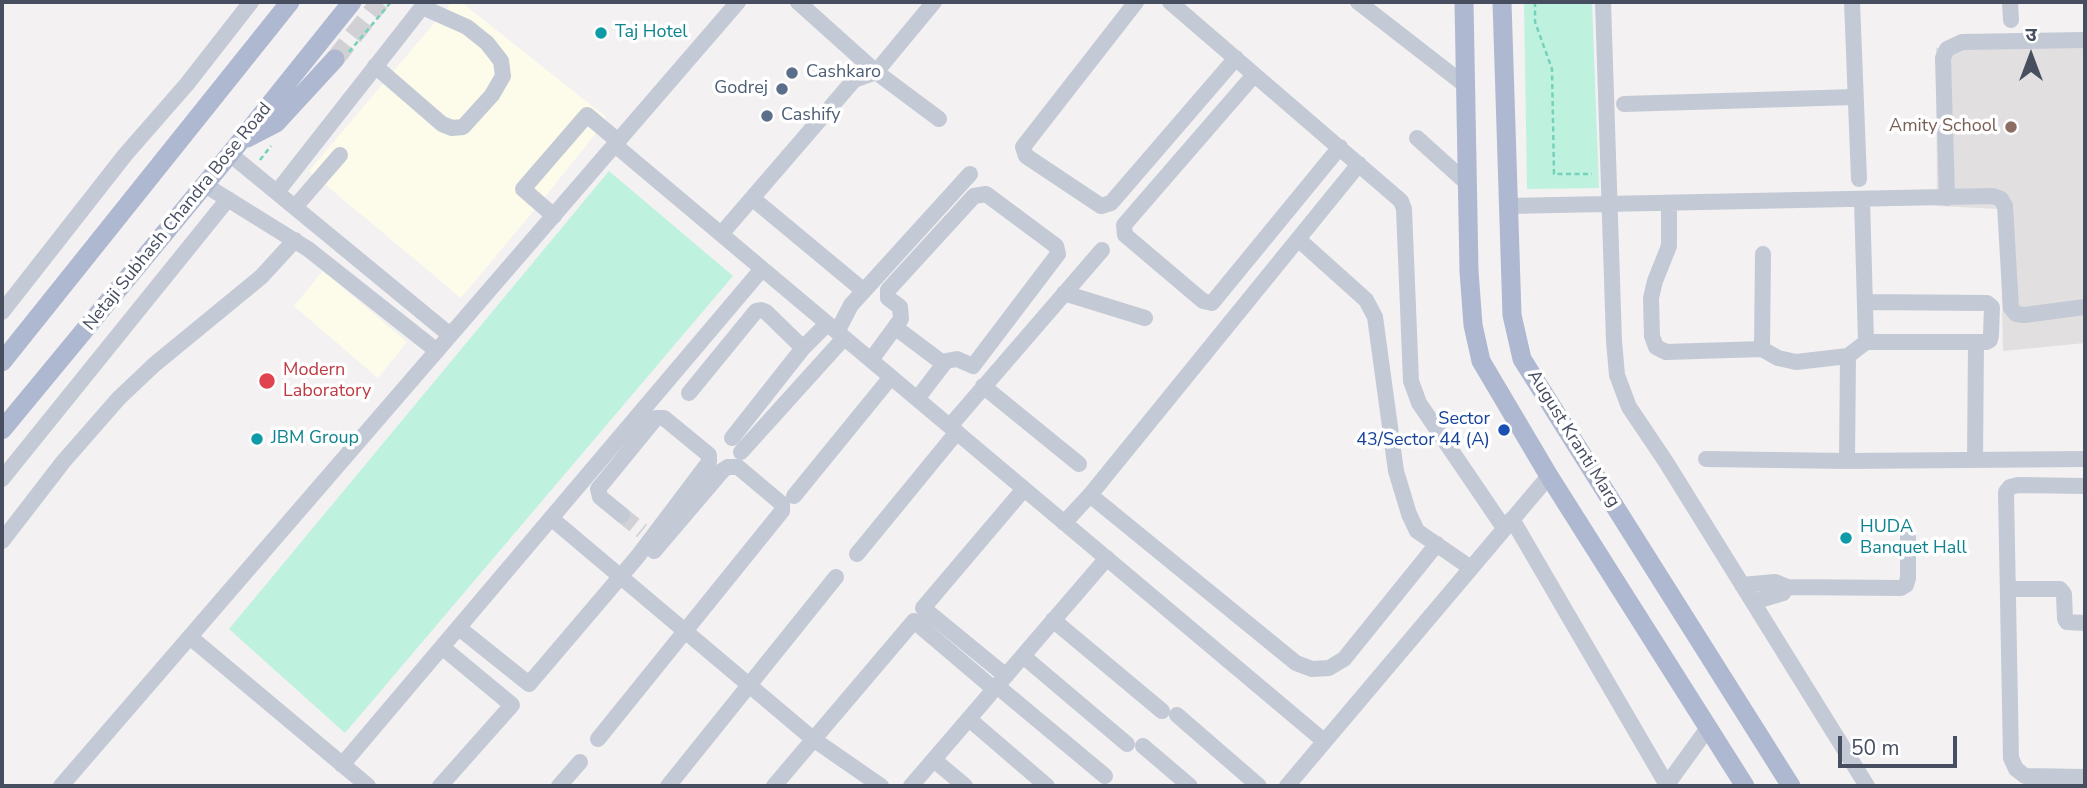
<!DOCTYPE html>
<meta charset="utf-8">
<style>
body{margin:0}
#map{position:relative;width:2087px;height:788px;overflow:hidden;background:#f3f1f1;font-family:"Nunito Sans","Noto Sans Devanagari",sans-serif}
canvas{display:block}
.frame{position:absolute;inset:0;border:4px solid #474e60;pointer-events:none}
.north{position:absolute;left:1996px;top:21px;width:70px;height:70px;-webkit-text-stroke:5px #fff;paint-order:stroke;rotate:0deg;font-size:19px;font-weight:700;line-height:28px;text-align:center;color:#474e60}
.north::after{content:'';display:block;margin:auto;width:24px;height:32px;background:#474e60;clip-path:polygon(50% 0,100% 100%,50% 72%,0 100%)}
.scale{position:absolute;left:1838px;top:736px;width:119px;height:32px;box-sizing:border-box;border:4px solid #474e60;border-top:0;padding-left:9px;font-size:21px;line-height:24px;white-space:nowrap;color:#474e60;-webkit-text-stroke:5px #fff;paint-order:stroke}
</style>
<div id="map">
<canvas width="2087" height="788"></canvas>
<div class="frame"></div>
<div class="north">उ</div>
<div class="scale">50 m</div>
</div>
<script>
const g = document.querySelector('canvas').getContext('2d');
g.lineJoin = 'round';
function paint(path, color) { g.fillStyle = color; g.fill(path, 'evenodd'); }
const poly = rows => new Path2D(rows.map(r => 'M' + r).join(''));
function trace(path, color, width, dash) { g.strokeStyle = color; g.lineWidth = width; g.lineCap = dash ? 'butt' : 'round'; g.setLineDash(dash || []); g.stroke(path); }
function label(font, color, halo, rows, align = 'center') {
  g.font = font + ' "Nunito Sans",sans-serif'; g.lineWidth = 7; g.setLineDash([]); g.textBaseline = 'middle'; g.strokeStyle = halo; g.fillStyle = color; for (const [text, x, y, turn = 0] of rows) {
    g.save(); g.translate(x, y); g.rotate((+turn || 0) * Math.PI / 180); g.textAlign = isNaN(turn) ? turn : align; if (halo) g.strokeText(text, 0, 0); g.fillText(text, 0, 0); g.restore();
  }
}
const commercial = poly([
 [452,2,461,2,606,117,601,127,540,203,461,298,309,171],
 [323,271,407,342,378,378,294,306]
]);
const education = poly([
 [2085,47,2085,343,2003,351,2000,209,1937,206,1936,48]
]);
const green = poly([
 [1524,2,1592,2,1599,188,1527,189],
 [609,171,733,276,345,733,229,629]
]);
const minorTunnel = poly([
 [622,515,642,531]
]);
const majorTunnel = poly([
 [335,59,380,2]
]);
const path = poly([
 [1535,2,1535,22,1552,69,1554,174,1592,174],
 [349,52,391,2],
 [260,160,271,146]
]);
const minor = poly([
 [798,2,876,72,934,2],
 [1136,2,1023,147,1026,156,1101,206,1111,203,1236,58],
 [1170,2,1401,201,1404,209,1411,381,1419,403,1504,528],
 [1358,2,1465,85],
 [1603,2,1614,341,1617,375,1629,407,1666,462,1867,786],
 [1852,2,1859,179],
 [2010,2,2011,20],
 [375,66,442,124,452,128,463,127,492,95,503,76,501,61,487,43,467,27,422,7],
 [1254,75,1124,225,1125,235,1203,301,1212,303,1340,147],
 [1624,104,1855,97],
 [1417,138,1468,184],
 [615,145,1324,741],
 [230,154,450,335],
 [205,185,308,249,437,351],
 [277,192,426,2],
 [752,198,864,291],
 [1947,198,1943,58,1947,49,1962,42,2085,40],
 [1669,203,1669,246,1655,281,1651,298,1652,336,1656,347,1666,352,1762,349,1778,358,1796,362,1848,356],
 [1508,206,1993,196,2001,199,2005,206,2011,308,2016,314,2024,315,2085,307],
 [295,207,340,155],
 [554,216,523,189,587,115,618,141],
 [722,233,854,80,876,72,939,119],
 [1298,239,1366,300,1375,317,1396,471,1409,514,1417,531,1471,568],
 [1064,293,1145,318],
 [1866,302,1987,303,1992,307,1991,335,1990,340,1986,342,1866,342],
 [2,312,125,155,187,84,251,2],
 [896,328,944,364],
 [837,332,851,305,970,174],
 [1762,349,1763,254],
 [871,360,901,319,900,307,888,298,888,290,974,196,986,194,1056,246,1058,254,973,366,957,359,946,361,917,399],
 [983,386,1079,464],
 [689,393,756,311,761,310,766,312,803,348],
 [950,426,1102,250],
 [732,438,803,348,827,324],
 [741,452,844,338],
 [1706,459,1847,461,2085,459],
 [1975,460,1976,342],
 [1847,461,1848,356,1866,342,1862,199],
 [2,479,228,199],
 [2085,486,2018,485,2010,487,2006,492,2011,758,2016,769,2025,776,2085,777],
 [1090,495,1296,663,1312,669,1329,668,1344,659,1437,544],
 [794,496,891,377],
 [551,518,813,739,881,786],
 [1512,519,1667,785],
 [1064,523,1090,495,1359,164],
 [2,541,63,462,119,398,155,364,261,277,295,240],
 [857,554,957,432],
 [1742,585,1775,582,1787,587,1783,593,1753,602],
 [1787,587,1901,588,1906,585,1908,578,1908,537],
 [2008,589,2060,589,2064,594,2065,619,2067,622,2085,623],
 [1053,620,1162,711],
 [459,628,529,684,638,556,709,462,709,455,664,418,656,418,598,489,600,497,622,515],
 [190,637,368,786],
 [1023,656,1127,744],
 [1006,676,923,608,1024,489],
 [997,686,1105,776],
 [1177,715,1259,786],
 [969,719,1047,786],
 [598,739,782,511,782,504,738,467,728,467,723,470,654,551],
 [1143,746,1190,786],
 [934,760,965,786],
 [342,765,762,269],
 [61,786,738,2],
 [440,786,512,705,442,647],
 [559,786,580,762],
 [668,786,836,577],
 [774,786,914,621,994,689],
 [911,786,1107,558],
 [1287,786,1549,476],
 [1666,786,1708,728]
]);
const major = poly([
 [1464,2,1469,271,1473,325,1481,361,1549,476,1745,786],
 [1502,2,1512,315,1522,359,1791,786],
 [247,138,276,123,335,59],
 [2,362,290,2],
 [2,430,230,154,352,2]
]);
const markers = [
 [601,33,7,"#0f9aa8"],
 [792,73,7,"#5c6f8a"],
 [782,89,7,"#5c6f8a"],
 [767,116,7,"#5c6f8a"],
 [2011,127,7,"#8d6e63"],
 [267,381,9,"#e0444e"],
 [1504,430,7,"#1a4fb4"],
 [257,439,7,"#0f9aa8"],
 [1846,538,7,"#0f9aa8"]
];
const cultureNames = [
 ["Taj Hotel",615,33],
 ["JBM Group",271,439],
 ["HUDA",1860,528],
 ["Banquet Hall",1860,549]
];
const serviceNames = [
 ["Cashkaro",806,73],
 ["Godrej",768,89,"right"],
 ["Cashify",781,116]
];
const educationNames = [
 ["Amity School",1997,127]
];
const streetNames = [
 ["Netaji Subhash Chandra Bose Road",178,217,-51],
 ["August Kranti Marg",1573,439,58]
];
const healthNames = [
 ["Modern",283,371],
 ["Laboratory",283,392]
];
const transitNames = [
 ["Sector",1490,420],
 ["43/Sector 44 (A)",1490,441]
];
paint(commercial, '#fdfceb');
paint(education, '#e1dfe0');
paint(green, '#bef2df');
trace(minorTunnel, '#d1d0d4', 16, [16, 8]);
trace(majorTunnel, '#d1d0d4', 19, [19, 10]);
trace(path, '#74d2bb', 2.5, [5, 3.5]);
trace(minor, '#c4c9d6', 16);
trace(major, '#afb8d1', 19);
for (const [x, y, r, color] of markers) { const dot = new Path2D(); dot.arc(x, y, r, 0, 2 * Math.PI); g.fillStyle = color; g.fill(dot); trace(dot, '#fff', 2.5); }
label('18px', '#0d838f', '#fff', cultureNames, 'left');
label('18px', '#4e5e75', '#fff', serviceNames, 'left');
label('18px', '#785e54', '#fff', educationNames, 'right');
label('18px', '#474e60', '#fff', streetNames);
label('18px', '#be3a42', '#fff', healthNames, 'left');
label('18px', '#164399', '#fff', transitNames, 'right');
</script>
